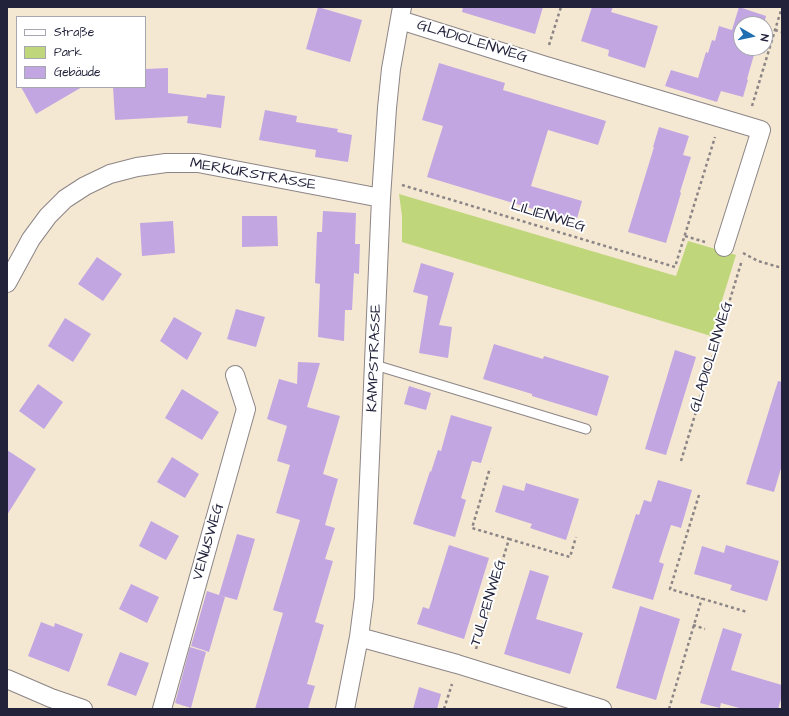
<!DOCTYPE html>
<meta charset="utf-8">
<style>
body{margin:0}
#map{position:relative;width:789px;height:716px;overflow:hidden;background:#f5e8d2;font-family:"Architects Daughter",sans-serif}
canvas{display:block}
.frame{position:absolute;inset:0;border:8px solid #22223b;pointer-events:none}
.legend{position:absolute;left:16px;top:16px;width:130px;height:72px;box-sizing:border-box;background:#fff;border:1px solid #a7a7b1;margin:0;padding:5px 7px;list-style:none;font-size:12px;color:#22223b}
.legend li{display:flex;align-items:center;gap:8px;height:20px}
.legend b{width:20px;border:1px solid #a7a7b1}
.north{position:absolute;left:733px;top:16px;width:40px;height:40px;box-sizing:border-box;background:#fff;border:1px solid #a7a7b1;border-radius:50%;rotate:99deg;font-size:11px;font-weight:700;line-height:16px;text-align:center;color:#22223b}
.north::after{content:'';display:block;margin:auto;width:14px;height:18px;background:#1f6fb2;clip-path:polygon(50% 0,100% 100%,50% 72%,0 100%)}
</style>
<div id="map">
<canvas width="789" height="716"></canvas>
<div class="frame"></div>
<ul class="legend">
<li><b style="height:5px;background:#fff"></b>Straße</li>
<li><b style="height:11px;background:#bfd67a"></b>Park</li>
<li><b style="height:11px;background:#c2a6e2"></b>Gebäude</li>
</ul>
<div class="north">N</div>
</div>
<script>
const g = document.querySelector('canvas').getContext('2d');
g.lineJoin = 'round';
function paint(path, color) { g.fillStyle = color; g.fill(path, 'evenodd'); }
const poly = rows => new Path2D(rows.map(r => 'M' + r).join(''));
function trace(path, color, width, dash) { g.strokeStyle = color; g.lineWidth = width; g.lineCap = dash ? 'butt' : 'round'; g.setLineDash(dash || []); g.stroke(path); }
function label(font, color, halo, rows, align = 'center') {
  g.font = font + ' "Architects Daughter",sans-serif'; g.lineWidth = 4; g.setLineDash([]); g.textBaseline = 'middle'; g.strokeStyle = halo; g.fillStyle = color; for (const [text, x, y, turn = 0] of rows) {
    g.save(); g.translate(x, y); g.rotate((+turn || 0) * Math.PI / 180); g.textAlign = isNaN(turn) ? turn : align; if (halo) g.strokeText(text, 0, 0); g.fillText(text, 0, 0); g.restore();
  }
}
const green = poly([
 [399,194,676,276,688,241,736,255,711,336,402,242,402,216]
]);
const building = poly([
 [318,7,362,20,350,62,306,49],
 [463,7,543,7,535,34,462,12],
 [592,7,613,7,611,12,658,26,645,68,608,56,609,50,581,41],
 [739,7,766,16,764,24,741,24,741,48,756,48,747,79,748,80,743,97,721,91,717,102,665,86,671,70,698,78,706,52,708,53,712,40,715,41,719,26,732,30],
 [439,63,505,83,503,90,606,121,598,145,548,130,531,186,582,201,576,222,427,177,443,126,422,120],
 [168,68,168,93,206,98,207,94,225,96,221,128,187,123,188,116,115,120,113,87,145,87,145,69],
 [21,87,82,87,36,114],
 [265,110,297,116,296,122,338,129,337,132,352,135,348,162,315,157,316,150,259,140],
 [659,127,689,136,683,155,691,157,680,192,681,193,666,243,628,232,654,147,653,147],
 [323,211,356,213,355,244,360,244,359,274,354,273,352,310,345,310,344,341,318,337,320,284,315,283,317,232,322,232],
 [242,216,277,216,278,246,242,247],
 [173,221,175,253,142,256,140,223],
 [97,257,122,274,103,301,78,284],
 [421,263,454,273,439,325,452,327,448,358,419,353,428,296,413,292],
 [236,309,265,317,256,347,227,339],
 [174,317,202,333,187,360,160,341],
 [65,318,91,334,73,362,48,346],
 [494,344,543,359,544,356,609,376,597,416,532,396,532,394,483,379],
 [675,350,696,357,666,455,645,449],
 [298,362,320,363,307,407,340,416,323,474,338,479,325,525,335,528,325,559,333,561,315,622,324,625,307,684,315,686,308,709,255,709,283,613,273,610,300,520,276,513,290,465,277,461,287,426,267,419,279,379,297,384],
 [778,381,782,382,782,465,774,492,746,484],
 [38,384,63,402,44,429,19,411],
 [409,386,431,393,426,410,404,404],
 [182,389,219,412,202,440,165,418],
 [451,415,492,427,481,463,472,461,461,498,466,500,455,537,413,524,430,471,431,472,438,450,441,451],
 [7,450,36,469,7,515],
 [172,457,199,474,185,498,157,482],
 [658,480,692,490,681,528,671,525,659,562,664,564,653,600,612,588,636,514,639,515,644,500,651,502],
 [526,483,579,499,566,540,530,528,532,524,495,512,503,485,524,491],
 [151,521,179,536,166,560,139,546],
 [237,534,255,539,237,600,219,595],
 [449,545,489,558,464,639,417,624,423,607,429,609],
 [726,545,779,561,767,601,730,590,732,585,694,574,702,546,724,553],
 [530,570,549,576,536,619,583,633,570,674,504,654],
 [131,584,159,597,147,623,119,609],
 [207,591,225,597,209,652,191,646],
 [640,606,680,619,656,700,616,688],
 [41,622,54,627,55,623,83,634,69,672,28,656],
 [723,628,742,634,731,670,782,685,782,696,778,709,743,709,721,703,720,708,700,703],
 [190,647,206,652,191,708,175,703],
 [120,652,149,663,136,696,107,685],
 [419,687,441,694,437,709,413,709]
]);
const path = poly([
 [775,30,782,32],
 [549,45,561,7],
 [752,106,782,7],
 [402,185,675,267,715,137],
 [685,236,705,242],
 [743,253,758,261,782,268],
 [681,461,742,260],
 [699,495,670,589,747,612],
 [509,539,570,557,576,537],
 [693,625,705,629],
 [476,649,509,539,472,528,490,468],
 [444,709,452,684],
 [669,709,702,598]
]);
const lane = poly([
 [375,365,586,429]
]);
const street = poly([
 [400,20,543,65,761,130,724,247],
 [7,283,31,239,48,216,65,199,85,186,110,174,137,167,166,163,198,163,381,198],
 [359,637,457,664,602,709],
 [7,679,51,698,83,709],
 [162,709,246,409,235,375],
 [345,709,359,637,364,598,381,198,387,108,391,69,402,7]
]);
const streetNames = [
 ["GLADIOLENWEG",472,42,17],
 ["MERKURSTRASSE",253,175,10],
 ["LILIENWEG",548,217,17],
 ["GLADIOLENWEG",712,357,-73],
 ["KAMPSTRASSE",375,358,-88],
 ["VENUSWEG",209,542,-74],
 ["TULPENWEG",489,603,-73]
];
paint(green, '#bfd67a');
paint(building, '#c2a6e2');
trace(lane, '#8c8586', 11);
trace(street, '#8c8586', 20);
trace(path, '#8c8586', 2.5, [3, 3]);
trace(lane, '#fff', 9);
trace(street, '#fff', 18);
label('15px', '#22223b', '#fff', streetNames);
</script>
